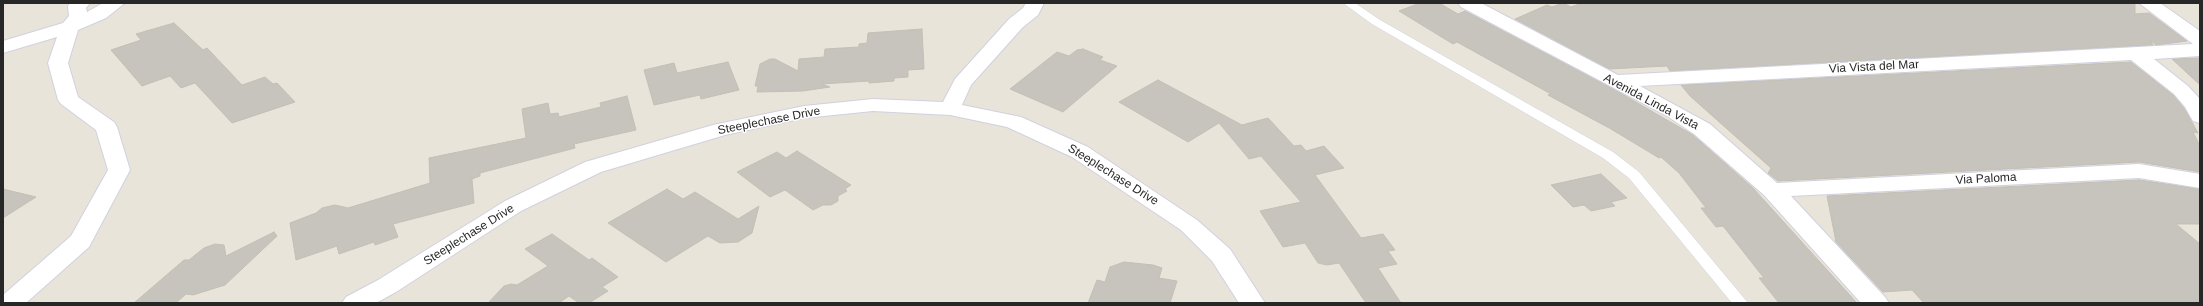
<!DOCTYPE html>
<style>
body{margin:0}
#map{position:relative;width:2203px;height:306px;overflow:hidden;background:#e9e4da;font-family:Helvetica,sans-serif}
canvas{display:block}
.frame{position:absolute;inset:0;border:4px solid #272727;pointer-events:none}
</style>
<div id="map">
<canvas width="2203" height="306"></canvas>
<div class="frame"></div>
</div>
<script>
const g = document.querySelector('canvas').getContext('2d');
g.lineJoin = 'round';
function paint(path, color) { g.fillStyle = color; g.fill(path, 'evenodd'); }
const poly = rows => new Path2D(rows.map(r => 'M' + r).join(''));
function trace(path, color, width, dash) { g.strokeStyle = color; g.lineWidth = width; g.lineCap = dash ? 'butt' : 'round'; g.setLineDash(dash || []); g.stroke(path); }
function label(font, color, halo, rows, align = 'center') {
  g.font = font + ' Helvetica,sans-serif'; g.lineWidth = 3; g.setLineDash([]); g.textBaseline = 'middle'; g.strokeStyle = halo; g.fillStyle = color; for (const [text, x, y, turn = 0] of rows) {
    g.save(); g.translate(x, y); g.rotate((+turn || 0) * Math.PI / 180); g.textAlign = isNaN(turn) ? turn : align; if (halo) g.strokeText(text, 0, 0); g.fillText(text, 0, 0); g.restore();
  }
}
const building = poly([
 [1420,3,1439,3,1458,14,1465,11,1615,90,1693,135,1753,188,1857,303,1779,303,1759,278,1764,278,1723,226,1716,227,1701,208,1706,208,1679,173,1661,157,1659,158,1611,129,1548,95,1551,94,1457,42,1453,44,1399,11,1420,3],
 [1563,3,1571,7,1582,3,2135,3,2135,14,2149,13,2187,41,2156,45,2150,40,2153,45,1670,71,1667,66,1609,69,1515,19,1547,5,1552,7,1563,3],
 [174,23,203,50,207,48,242,85,265,77,273,84,277,83,295,102,232,123,195,83,181,88,170,76,142,86,111,50,141,40,136,34,174,23],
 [922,29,924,69,908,70,908,77,894,78,894,81,869,83,869,81,822,84,830,87,803,91,757,92,758,86,755,86,760,64,770,59,775,59,798,71,799,59,824,57,825,49,859,47,859,44,867,43,868,33,922,29],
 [1083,49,1103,57,1100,60,1117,66,1063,112,1010,89,1057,52,1069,56,1077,50,1083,49],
 [2200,58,2200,85,2172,59,2199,58,2200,58],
 [728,62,739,90,701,99,700,95,654,105,644,70,674,63,677,73,728,62],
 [2131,62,2173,95,2184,108,2198,133,2193,132,2200,146,2200,172,2139,162,1778,181,1768,173,1771,168,1690,96,1681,85,2131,62],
 [1158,80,1242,125,1268,118,1294,146,1301,145,1306,151,1324,146,1344,168,1315,175,1361,238,1383,234,1395,250,1388,251,1397,264,1378,268,1401,303,1366,303,1339,263,1327,265,1318,263,1305,243,1283,247,1260,211,1301,202,1261,156,1249,159,1219,123,1188,142,1119,102,1158,80],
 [627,96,636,130,574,144,575,148,480,173,480,176,472,179,474,203,393,224,398,237,375,245,374,242,339,254,337,246,296,260,290,223,316,213,322,208,335,205,348,208,430,183,429,158,526,138,522,109,548,103,550,114,558,113,559,117,601,107,600,103,627,96],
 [797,151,851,185,845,189,847,191,838,196,838,201,831,205,823,205,813,210,785,190,770,197,737,172,777,152,786,158,797,151],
 [1601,174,1627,198,1611,202,1615,206,1591,211,1584,205,1573,207,1551,185,1601,174],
 [2139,180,2200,189,2200,224,2176,224,2200,244,2200,303,1924,303,1912,290,1883,292,1836,242,1827,196,2139,180],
 [3,189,36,197,3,218,3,189],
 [667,189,683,199,695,192,738,219,759,206,752,233,738,242,720,243,708,236,666,262,608,223,667,189],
 [274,232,277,236,225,285,193,295,186,294,176,303,134,303,184,260,189,260,204,248,215,244,224,245,226,256,274,232],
 [552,234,589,260,592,258,618,277,602,287,608,291,589,303,579,303,569,296,559,303,488,303,504,286,511,284,517,285,548,266,525,249,552,234],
 [1124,262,1153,265,1162,268,1159,278,1177,281,1170,303,1088,303,1097,280,1105,282,1110,267,1124,262]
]);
const service = poly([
 [1343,3,1355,3,1380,20,1613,152,1639,172,1748,303,1732,303,1629,178,1603,158,1372,24,1343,3]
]);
const minor = poly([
 [70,3,90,3,86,8,87,12,103,3,125,3,106,18,78,30,68,63,78,97,114,122,117,127,130,170,89,247,26,303,3,303,3,295,71,236,108,170,96,130,61,104,58,100,48,63,57,37,3,53,3,41,63,23,69,16,68,6,70,3],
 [1026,3,1044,3,1038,15,1023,27,971,85,962,105,1021,117,1088,147,1197,220,1230,249,1265,303,1239,303,1212,261,1181,230,1072,157,1007,127,950,115,873,111,804,118,725,135,601,172,521,211,396,292,376,303,342,303,346,297,378,280,505,201,585,162,713,125,804,106,873,99,943,102,955,79,1009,19,1023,8,1026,3],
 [1458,3,1481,3,1618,75,2193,44,2139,3,2160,3,2200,31,2200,56,2154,59,2188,86,2200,99,2200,123,2193,121,2185,107,2174,94,2131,60,1640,86,1710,124,1777,183,2139,164,2200,174,2200,188,2139,178,1791,196,1885,297,1889,303,1861,303,1764,195,1694,134,1667,116,1461,7,1458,3]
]);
const streetNames = [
 ["Via Vista del Mar",1874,67,-3],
 ["Avenida Linda Vista",1651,102,28],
 ["Steeplechase Drive",769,121,-11],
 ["Steeplechase Drive",1113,175,32],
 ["Via Paloma",1986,179,-3],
 ["Steeplechase Drive",469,235,-32]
];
paint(building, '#c7c3bd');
trace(building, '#c3bfb4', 1);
trace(service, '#d0d1df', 1);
trace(minor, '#d0d1df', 2);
paint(service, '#fff');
paint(minor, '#fff');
label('12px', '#272727', '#fff', streetNames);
</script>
